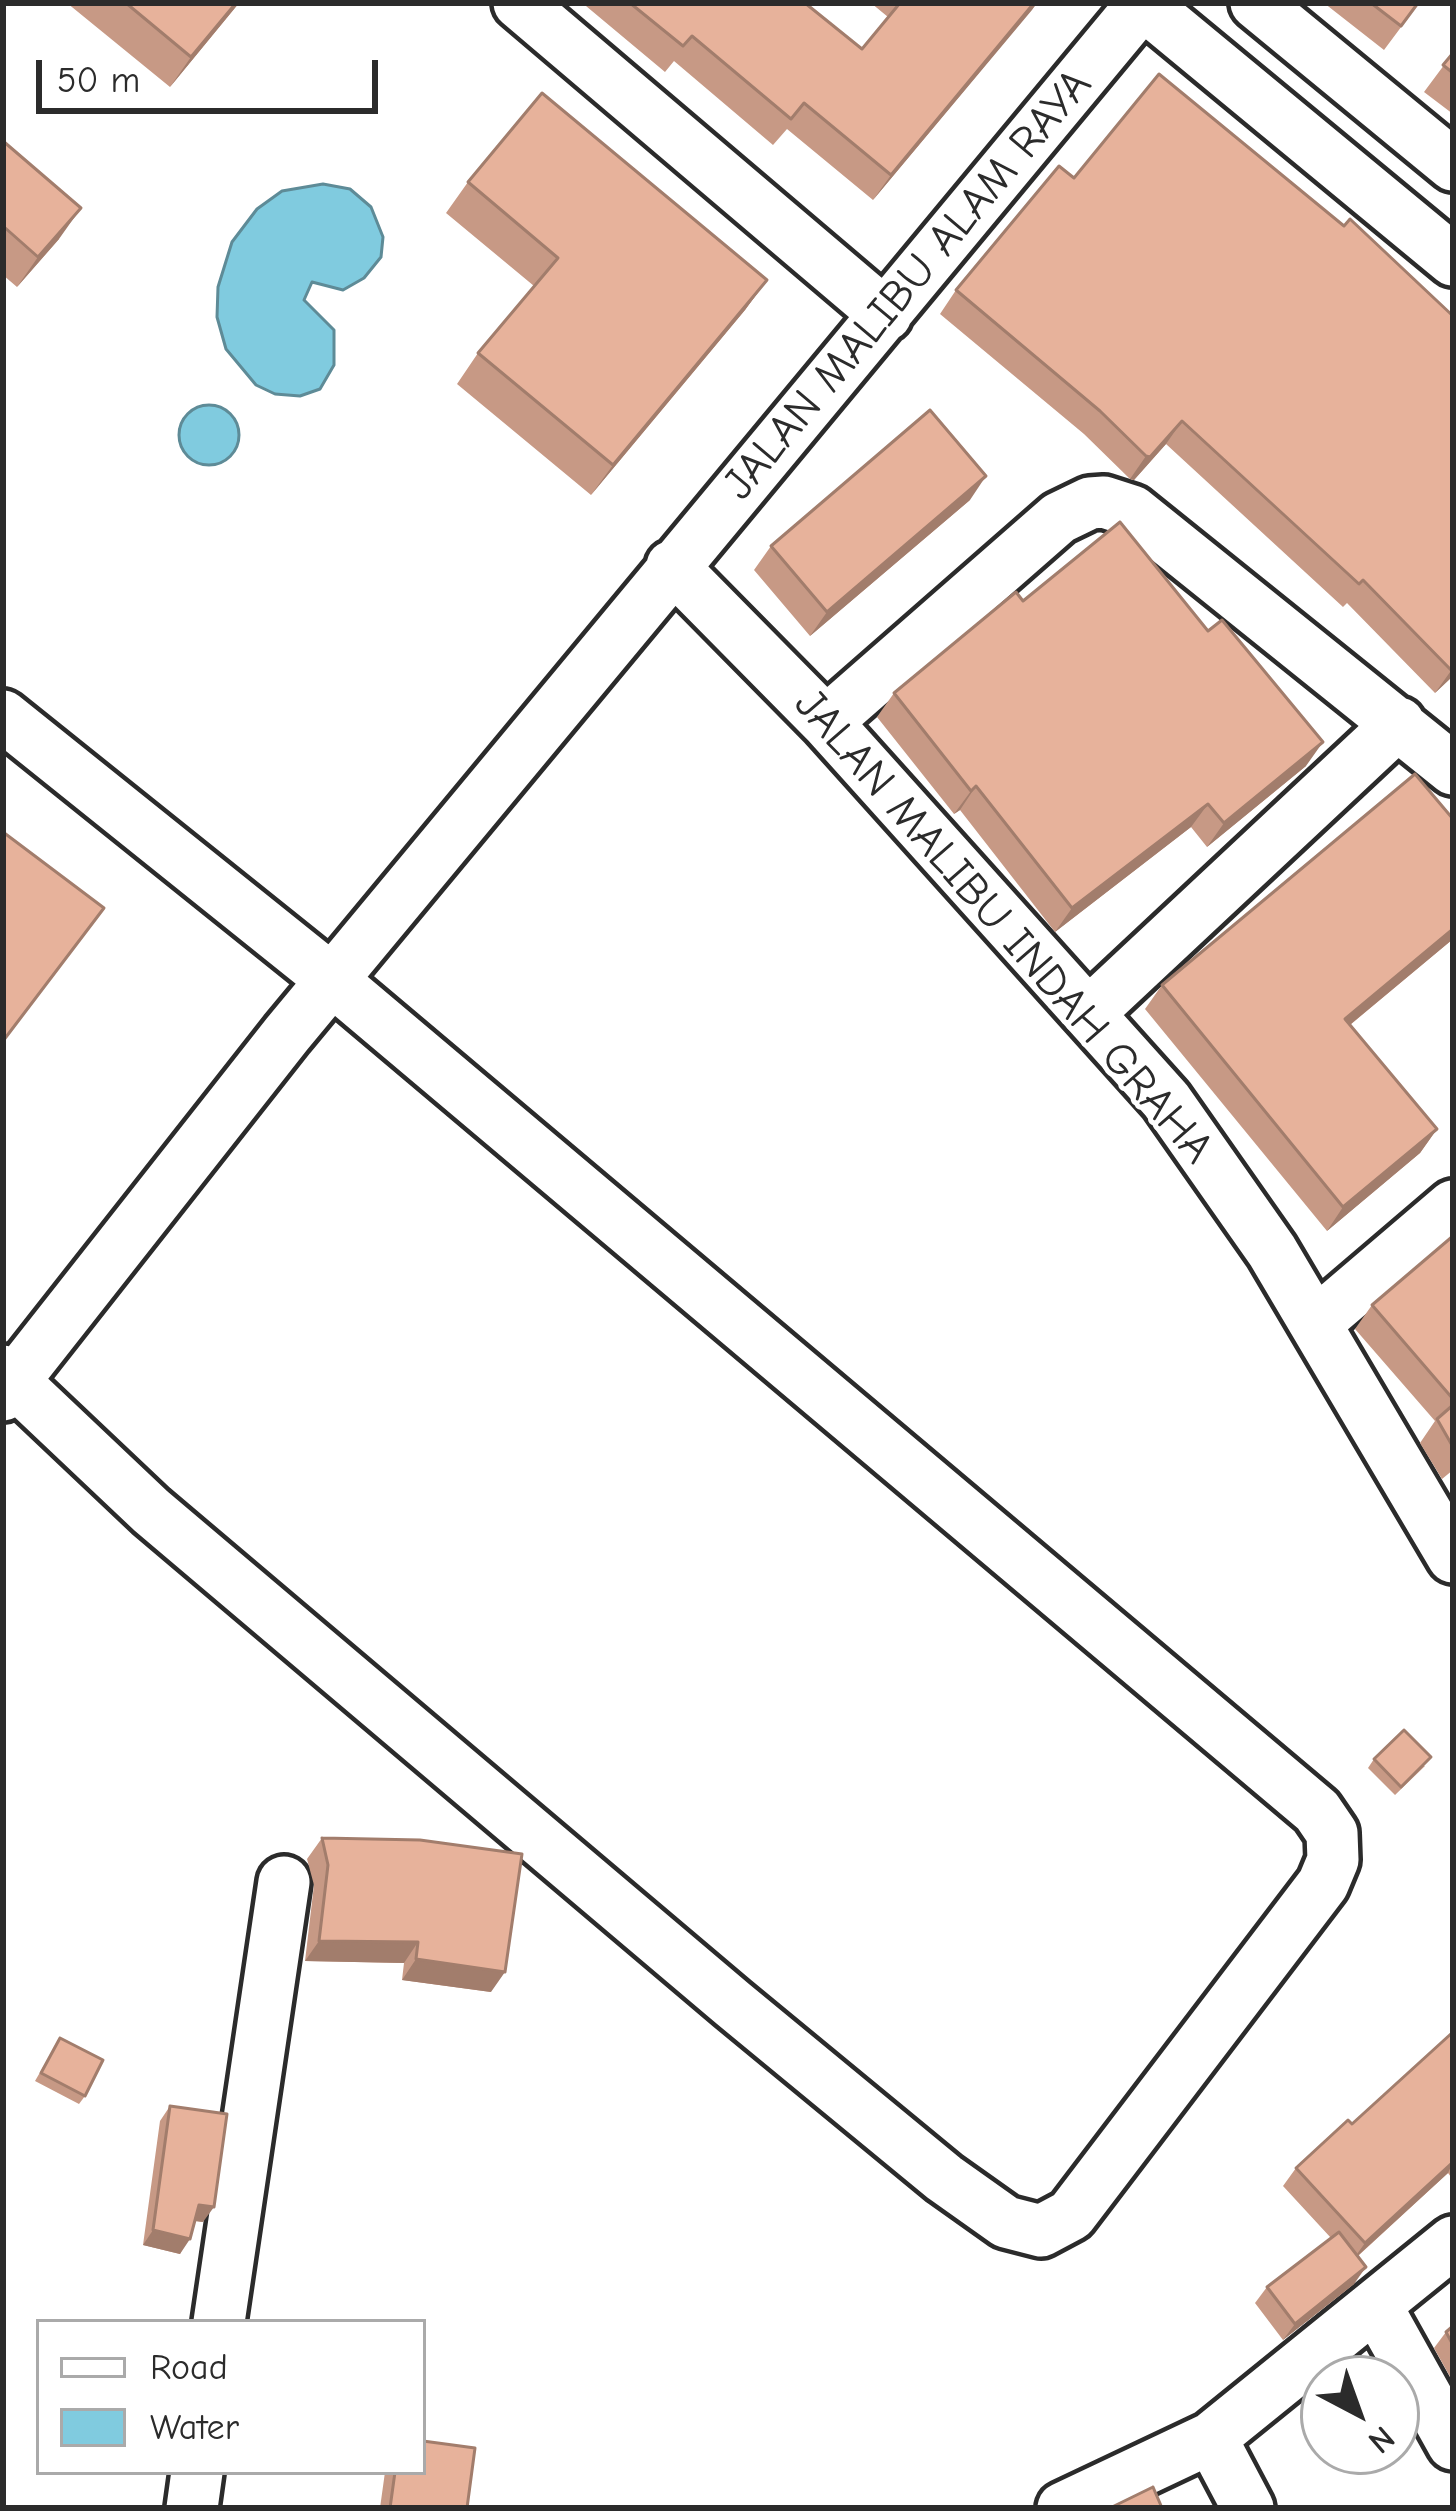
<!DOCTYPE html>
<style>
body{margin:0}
#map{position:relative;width:1456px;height:2511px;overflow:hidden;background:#fff;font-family:"Comic Neue",sans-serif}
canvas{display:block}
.frame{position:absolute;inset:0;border:6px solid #2b2b2b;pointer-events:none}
.legend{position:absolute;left:36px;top:2319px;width:390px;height:156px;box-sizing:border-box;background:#fff;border:3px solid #aaa;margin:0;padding:15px 21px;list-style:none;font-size:36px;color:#2b2b2b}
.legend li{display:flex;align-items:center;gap:24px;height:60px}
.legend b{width:60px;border:3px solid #aaa}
.north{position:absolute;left:1300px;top:2355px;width:120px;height:120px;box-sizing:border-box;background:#fff;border:3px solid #aaa;border-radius:50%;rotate:139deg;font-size:33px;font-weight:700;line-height:48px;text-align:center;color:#2b2b2b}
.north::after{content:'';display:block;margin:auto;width:42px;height:54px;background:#2b2b2b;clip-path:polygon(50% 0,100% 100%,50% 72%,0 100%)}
.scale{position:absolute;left:36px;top:60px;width:342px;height:54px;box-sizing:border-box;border:6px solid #2b2b2b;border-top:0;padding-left:15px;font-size:36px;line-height:42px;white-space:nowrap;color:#2b2b2b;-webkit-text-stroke:9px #fff;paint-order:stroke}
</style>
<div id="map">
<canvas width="1456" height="2511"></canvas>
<div class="frame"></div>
<ul class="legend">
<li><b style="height:15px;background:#fff"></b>Road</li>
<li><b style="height:33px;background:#80cbdf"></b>Water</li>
</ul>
<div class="north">N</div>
<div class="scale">50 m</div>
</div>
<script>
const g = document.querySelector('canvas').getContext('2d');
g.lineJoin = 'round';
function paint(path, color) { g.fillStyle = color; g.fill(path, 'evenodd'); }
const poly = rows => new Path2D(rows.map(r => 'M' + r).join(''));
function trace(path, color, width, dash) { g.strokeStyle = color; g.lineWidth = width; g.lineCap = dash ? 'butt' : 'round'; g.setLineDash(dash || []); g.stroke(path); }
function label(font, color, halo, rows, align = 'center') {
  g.font = font + ' "Comic Neue",sans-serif'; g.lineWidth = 10; g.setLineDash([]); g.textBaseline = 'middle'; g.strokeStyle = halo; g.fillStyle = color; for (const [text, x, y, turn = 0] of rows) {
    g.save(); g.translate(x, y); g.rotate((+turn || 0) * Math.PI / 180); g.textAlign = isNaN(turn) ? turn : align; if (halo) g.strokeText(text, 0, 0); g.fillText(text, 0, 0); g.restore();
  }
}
const water = poly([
 [323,184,350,189,371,207,383,237,381,257,364,278,343,290,312,282,304,300,334,330,334,365,320,389,300,396,275,394,256,385,226,349,217,317,218,287,232,242,257,209,282,191,323,184],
 '179 435a30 30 0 1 1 60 0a30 30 0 1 1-60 0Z'
]);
const minor = poly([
 [519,3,886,315],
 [1142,3,1453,260],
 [1256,3,1453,165],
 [672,566,826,722,1166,1100,1272,1251,1453,1557],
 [3,716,332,980,1317,1811,1332,1833,1333,1860,1323,1884,1071,2215,1041,2231,1006,2222,944,2178,733,2004,151,1511,3,1371],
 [826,722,1059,518,1090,503,1104,502,1132,511,1453,769],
 [1090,1012,1399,723],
 [1316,1323,1453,1206],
 [3,1395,287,1034,1143,3],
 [1376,2306,1453,2444],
 [219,2322,284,1882],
 [1211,2438,1248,2508],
 [192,2508,197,2472],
 [1063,2508,1211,2438,1453,2242]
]);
const wall = poly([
 [67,3,239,3,170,87],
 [588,3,805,3,862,49,888,17,871,3,1037,3,873,200,787,129,773,145,674,61,665,72,586,6],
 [1324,3,1419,3,1384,50],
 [1453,53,1453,114,1424,92],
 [1159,74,1453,676,1435,693,1347,603,1343,607,1166,444,1134,480,1130,479,1084,434,940,314,956,290,1074,178],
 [3,141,59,239,17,287,3,275],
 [468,182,767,280,745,310,591,495,457,384,478,353,534,286,446,213],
 [970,500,810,636,754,570,771,546],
 [1023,601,1306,766,1207,847,1191,827,1055,932,960,810,954,814,877,717,894,693],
 [1453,939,1350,1025,1437,1129,1420,1153,1327,1231,1145,1009,1162,985],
 [1453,1236,1453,1470,1442,1479,1420,1443,1435,1421,1355,1329,1372,1305],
 [1374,1759,1425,1766,1395,1795,1368,1768],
 [322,1838,491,1992,402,1980,404,1963,305,1961,314,1885,307,1859],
 [1453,2032,1453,2176,1451,2177,1448,2173,1358,2256,1354,2284,1283,2340,1255,2303,1267,2287,1331,2238,1283,2186,1296,2168,1352,2124],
 [60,2038,85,2096,79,2104,35,2081],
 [170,2106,203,2222,195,2221,180,2254,143,2245,160,2121],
 [1453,2326,1453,2382,1434,2348,1446,2332],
 [385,2472,423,2472,467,2508,380,2508]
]);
const shadedWall = poly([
 [236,3,239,3,170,87,191,57],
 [1034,3,1037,3,1032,10,873,200,891,175],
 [81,208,59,239,17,287,38,257],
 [767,280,745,310,591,495,613,465],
 [1182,421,1166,444,1134,480,1130,479,1146,456],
 [986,476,970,500,810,636,827,612],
 [1453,668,1453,676,1435,693],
 [1323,742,1306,766,1207,847,1224,823],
 [976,786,960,810,954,814,971,791],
 [1208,804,1191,827,1055,932,1072,908],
 [1453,929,1453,939,1328,1043,1345,1019],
 [1437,1129,1420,1153,1327,1231,1343,1207],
 [319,1941,418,1942,404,1963,305,1961],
 [416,1959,505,1972,491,1992,402,1980],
 [1453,2162,1448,2173,1352,2261,1365,2243],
 [199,2205,214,2207,203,2222,188,2220],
 [153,2230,190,2239,180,2254,143,2245],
 [1366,2267,1354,2284,1283,2340,1295,2324]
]);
const building = poly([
 [126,3,236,3,191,57,126,3],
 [630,3,805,3,862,49,900,3,1034,3,891,175,804,103,791,119,692,36,683,46,630,3],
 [1371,3,1418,3,1401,26,1371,3],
 [1453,53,1453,73,1443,65,1453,53],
 [1159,74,1344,226,1350,219,1453,316,1453,668,1451,670,1363,580,1359,584,1182,421,1150,457,1146,456,1100,411,956,290,1059,166,1074,178,1159,74],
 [542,93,767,280,613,465,478,353,558,258,468,182,542,93],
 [3,141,81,208,38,257,3,226,3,141],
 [930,410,986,476,827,612,771,546,930,410],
 [1120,522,1208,631,1222,620,1323,742,1224,823,1208,804,1072,908,976,786,971,791,894,693,1016,592,1023,601,1120,522],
 [1415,774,1453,819,1453,929,1345,1019,1437,1129,1343,1207,1162,985,1415,774],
 [3,832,104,908,3,1041,3,832],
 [1453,1236,1453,1399,1372,1305,1453,1236],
 [1453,1405,1453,1447,1437,1419,1453,1405],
 [1404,1730,1431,1757,1401,1787,1374,1759,1404,1730],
 [322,1838,420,1840,522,1854,505,1972,416,1959,418,1942,319,1941,328,1865,322,1838],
 [1453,2032,1453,2162,1365,2243,1296,2168,1348,2120,1352,2124,1453,2032],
 [60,2038,103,2060,85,2096,41,2073,60,2038],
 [170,2106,227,2114,214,2207,199,2205,190,2239,153,2230,170,2106],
 [1339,2232,1366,2267,1295,2324,1267,2287,1339,2232],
 [1453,2326,1453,2345,1446,2332,1453,2326],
 [423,2441,475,2448,467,2508,390,2508,395,2472,423,2472,423,2441],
 [1153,2487,1162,2508,1110,2508,1153,2487]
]);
const streetNames = [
 ["JALAN MALIBU ALAM RAYA",908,285,-50],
 ["JALAN MALIBU INDAH GRAHA",1003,927,49]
];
paint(water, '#80cbdf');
trace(water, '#5e8b97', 3);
trace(minor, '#2b2b2b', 60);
trace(minor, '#fff', 51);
paint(wall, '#c79985');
paint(shadedWall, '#a27d6c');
paint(building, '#e7b29b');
trace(building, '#a27d6c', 3);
label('45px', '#2b2b2b', '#fff', streetNames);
</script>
